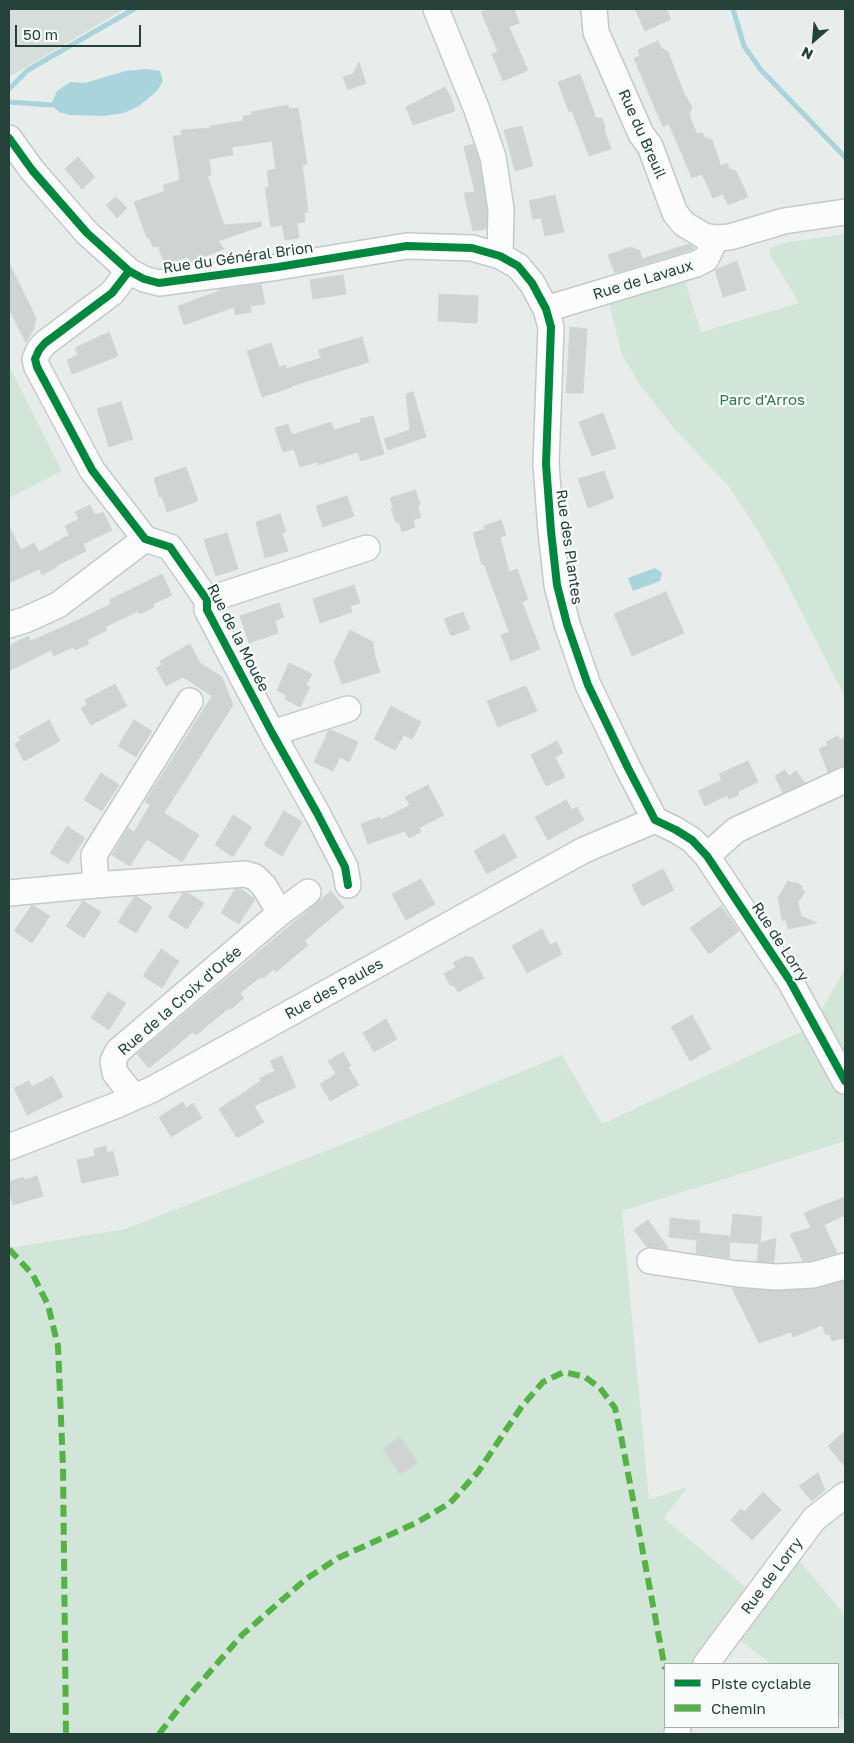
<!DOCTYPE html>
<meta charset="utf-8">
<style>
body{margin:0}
#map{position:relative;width:854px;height:1743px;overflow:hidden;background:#e8edeb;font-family:"Golos Text",sans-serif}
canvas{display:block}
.frame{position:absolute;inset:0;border:10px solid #24423a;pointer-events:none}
.legend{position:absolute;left:664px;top:1663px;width:175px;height:65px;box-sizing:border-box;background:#f7fbf9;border:1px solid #a3b1ad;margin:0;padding:6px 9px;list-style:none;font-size:15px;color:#24423a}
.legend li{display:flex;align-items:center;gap:10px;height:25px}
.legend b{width:25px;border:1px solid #a3b1ad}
.north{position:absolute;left:789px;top:15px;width:50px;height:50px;-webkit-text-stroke:4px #f7fbf9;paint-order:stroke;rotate:207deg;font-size:14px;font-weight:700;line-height:20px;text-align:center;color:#24423a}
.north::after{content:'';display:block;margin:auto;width:18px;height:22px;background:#24423a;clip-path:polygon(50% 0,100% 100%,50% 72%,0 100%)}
.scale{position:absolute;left:15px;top:25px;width:126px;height:22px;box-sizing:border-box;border:2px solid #24423a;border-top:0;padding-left:6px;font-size:15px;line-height:18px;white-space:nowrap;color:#24423a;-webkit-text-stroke:4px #f7fbf9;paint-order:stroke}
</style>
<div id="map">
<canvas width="854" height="1743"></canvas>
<div class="frame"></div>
<ul class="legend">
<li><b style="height:6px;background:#00873e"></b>Piste cyclable</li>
<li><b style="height:6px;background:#55b346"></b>Chemin</li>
</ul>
<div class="north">N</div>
<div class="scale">50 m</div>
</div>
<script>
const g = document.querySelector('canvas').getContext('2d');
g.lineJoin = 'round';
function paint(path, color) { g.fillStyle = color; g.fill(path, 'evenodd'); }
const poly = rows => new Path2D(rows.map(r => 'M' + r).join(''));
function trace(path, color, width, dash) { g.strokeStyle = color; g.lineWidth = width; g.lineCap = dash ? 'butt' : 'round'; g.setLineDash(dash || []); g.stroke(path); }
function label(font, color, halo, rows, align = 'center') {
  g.font = font + ' "Golos Text",sans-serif'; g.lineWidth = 4.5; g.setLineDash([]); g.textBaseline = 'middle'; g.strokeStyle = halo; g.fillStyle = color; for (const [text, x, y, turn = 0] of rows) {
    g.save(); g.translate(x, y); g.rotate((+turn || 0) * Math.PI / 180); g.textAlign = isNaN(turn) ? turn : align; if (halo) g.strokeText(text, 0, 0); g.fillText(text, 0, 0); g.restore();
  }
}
const built = poly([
 [9,9,124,9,9,77]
]);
const green = poly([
 [845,234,844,461,845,696,835,678,782,573,750,518,729,487,674,428,641,386,622,355,608,299,683,274,701,332,799,303,769,253,770,248,783,243],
 [9,365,62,471,9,498],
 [845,969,845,1053,837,1051,818,1016],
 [809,1028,845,1097,845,1141,622,1211,649,1500,687,1487,664,1518,748,1589,693,1664,665,1664,665,1727,668,1727,666,1734,9,1734,9,1248,125,1229,351,1141,562,1055,602,1124],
 [796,1557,845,1615,845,1722,838,1716,838,1664,771,1664,736,1637]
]);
const water = poly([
 [147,69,160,71,163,81,157,91,139,106,124,113,104,116,70,115,59,112,51,105,57,91,70,82,85,83,125,71],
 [655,568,662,573,660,581,633,591,628,578]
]);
const stream = poly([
 [733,9,744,46,761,70,845,157],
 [9,89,28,70,134,9],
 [9,102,51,105]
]);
const building = poly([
 [489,9,514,9,519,23,509,27,528,70,503,81,492,54,498,52,481,12,489,9],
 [635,9,666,9,671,19,645,31,635,9],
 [658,41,661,48,668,52,684,93,692,107,689,115,697,134,702,132,704,137,712,140,721,166,727,163,729,169,736,171,748,197,728,205,723,194,713,198,702,174,692,178,669,124,663,127,634,58,640,56,638,50,658,41],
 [359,62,366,83,348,90,343,77,353,74,359,62],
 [580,74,596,118,602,118,605,126,604,130,611,149,589,156,572,111,569,112,558,82,580,74],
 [445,87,451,98,455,111,413,125,406,107,445,87],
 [288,105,289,109,298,108,307,164,302,165,308,212,304,213,305,222,297,223,299,238,285,240,282,225,271,227,265,188,269,187,267,171,276,169,272,141,232,147,233,155,209,159,211,175,207,175,224,225,261,222,262,226,218,241,224,249,190,262,188,257,165,264,158,246,153,247,149,238,147,238,134,202,165,191,163,185,180,180,173,136,182,135,181,130,211,128,210,126,243,121,243,116,252,115,251,112,288,105],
 [522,126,533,166,515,171,504,130,522,126],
 [473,144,479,160,487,210,486,229,473,231,464,193,475,192,464,147,473,144],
 [78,157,95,177,82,189,65,169,78,157],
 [555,195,564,232,545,236,541,218,533,219,529,201,555,195],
 [116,197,127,208,117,218,106,205,116,197],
 [689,244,692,246,694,249,615,273,608,255,631,247,640,251,642,259,689,244],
 [737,261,746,290,723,297,715,270,737,261],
 [9,263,36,318,34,328,26,343,9,309,9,263],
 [343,275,346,294,313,299,310,280,343,275],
 [261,284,265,304,250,306,251,312,235,315,234,307,184,325,178,306,219,291,219,289,261,284],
 [439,294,478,296,477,323,438,321,439,294],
 [570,327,587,329,583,393,566,393,570,327],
 [109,332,118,356,72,374,67,360,78,355,75,348,109,332],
 [362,337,369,362,292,386,292,387,262,397,247,351,271,343,279,367,285,365,286,369,321,358,318,350,362,337],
 [413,392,426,437,388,450,384,439,410,430,406,394,413,392],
 [121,402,133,439,109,447,97,409,121,402],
 [603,413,616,448,592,456,579,422,603,413],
 [373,416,384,454,361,461,358,452,318,465,317,462,300,467,294,449,283,452,275,428,288,424,292,435,331,422,334,430,361,422,360,419,373,416],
 [186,467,198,501,167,512,162,497,159,497,154,478,186,467],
 [604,471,614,498,588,508,578,479,604,471],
 [415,490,420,503,418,507,421,517,413,520,415,527,402,532,399,522,396,523,391,509,393,508,390,498,415,490],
 [347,496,354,516,323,527,316,506,347,496],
 [90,505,95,515,103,512,112,530,83,544,86,551,56,566,57,567,42,575,39,569,9,583,9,526,21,550,34,543,39,552,69,535,65,526,79,519,75,512,90,505],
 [280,514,286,532,282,533,288,551,265,558,256,522,280,514],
 [501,520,506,535,500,537,509,572,517,569,528,599,522,602,540,649,511,661,501,635,509,632,484,564,482,565,473,533,485,529,484,526,501,520],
 [227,533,238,569,216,576,204,540,227,533],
 [162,574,172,595,153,604,154,607,140,614,138,611,105,627,107,630,87,640,89,644,75,650,73,647,54,656,51,650,9,671,9,646,28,636,31,641,78,620,111,604,109,600,162,574],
 [354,585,360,603,350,606,352,612,320,623,313,599,354,585],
 [666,592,684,633,632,656,614,614,666,592],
 [279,603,284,617,275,621,278,633,249,643,240,616,279,603],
 [463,612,470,629,451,636,444,619,463,612],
 [350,630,373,642,375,657,380,672,342,684,334,662,350,630],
 [190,644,200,663,222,677,233,705,164,813,199,835,182,862,147,839,130,866,112,855,128,828,134,832,150,805,145,802,212,696,183,677,166,686,156,668,162,665,160,661,190,644],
 [289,663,312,674,306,685,310,687,300,707,285,699,287,696,277,690,289,663],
 [115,684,127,706,91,725,81,708,87,705,85,700,115,684],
 [526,686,537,711,498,727,487,701,526,686],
 [391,706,421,722,412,739,404,735,395,750,374,739,391,706],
 [49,720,60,741,24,761,15,744,21,740,19,737,49,720],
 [134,720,152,731,136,757,118,746,134,720],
 [329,730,331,730,358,742,349,762,340,757,333,771,314,762,329,730],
 [838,736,840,740,845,737,845,765,828,772,819,749,828,745,826,742,838,736],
 [557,741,563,753,555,757,565,777,546,786,531,755,557,741],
 [748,761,758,782,739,791,738,795,729,799,727,795,705,806,698,791,722,780,719,774,748,761],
 [785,770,789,776,796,771,805,783,783,793,775,776,785,770],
 [101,773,119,785,102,811,84,800,101,773],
 [428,785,444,815,419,828,421,832,409,838,405,831,368,844,361,824,380,817,381,820,410,805,405,797,428,785],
 [566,800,572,810,577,807,584,820,548,840,535,817,566,800],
 [284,811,302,822,282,856,264,845,284,811],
 [233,815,252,827,233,857,215,845,233,815],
 [67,826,85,838,68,864,50,853,67,826],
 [504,834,517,857,487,874,474,851,504,834],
 [663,869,674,890,642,906,632,885,663,869],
 [421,879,435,904,406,920,392,894,421,879],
 [788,881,792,883,795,882,802,886,802,890,805,892,798,902,801,916,817,923,788,929,786,920,782,920,778,898,788,881],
 [235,889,241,889,255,899,239,924,221,913,235,889],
 [331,891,344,907,304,941,308,945,276,972,274,969,265,977,259,978,240,993,244,998,231,1009,229,1008,196,1035,193,1032,149,1068,137,1054,331,891],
 [183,893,188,893,204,903,187,929,168,917,183,893],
 [136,896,152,907,136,933,118,922,134,897,136,896],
 [83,901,101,912,84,938,66,926,83,901],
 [32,905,50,916,32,943,14,931,32,905],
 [721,906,739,931,709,954,690,928,721,906],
 [542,929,550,945,556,942,562,954,527,973,512,946,542,929],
 [161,949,179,961,162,988,143,976,161,949],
 [466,956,473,958,484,978,458,992,454,986,450,985,444,974,456,967,453,963,466,956],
 [108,992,126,1003,109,1030,91,1018,108,992],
 [692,1015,711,1049,690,1061,671,1027,692,1015],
 [386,1019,397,1039,374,1052,363,1033,386,1019],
 [343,1052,351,1066,348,1067,359,1085,330,1101,320,1084,336,1074,328,1061,343,1052],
 [282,1056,296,1087,254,1106,264,1122,237,1138,219,1109,261,1081,260,1078,275,1071,270,1061,282,1056],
 [52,1076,63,1097,27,1115,14,1088,29,1081,32,1087,52,1076],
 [183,1102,186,1108,193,1103,202,1118,171,1137,159,1117,183,1102],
 [106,1146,107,1153,113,1151,119,1175,82,1183,77,1160,95,1156,94,1149,106,1146],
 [37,1176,43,1196,13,1205,9,1191,9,1182,23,1177,24,1180,37,1176],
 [845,1197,845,1215,824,1225,837,1253,811,1261,803,1261,790,1234,811,1228,804,1213,845,1197],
 [733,1214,762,1217,760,1243,776,1238,774,1262,757,1261,759,1244,730,1242,733,1214],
 [670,1218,700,1221,699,1233,730,1236,729,1258,696,1253,697,1240,669,1237,670,1218],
 [648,1220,668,1248,668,1249,647,1247,634,1230,648,1220],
 [845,1281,845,1338,832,1341,829,1334,826,1335,822,1325,793,1337,791,1332,759,1343,732,1288,775,1291,814,1289,845,1281],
 [845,1431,845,1467,828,1446,845,1431],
 [400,1437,418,1463,400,1474,383,1449,400,1437],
 [818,1473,825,1490,812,1501,799,1486,818,1473],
 [763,1492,781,1510,752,1540,731,1520,741,1509,744,1512,763,1492]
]);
const minor = poly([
 [436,9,477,110,493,157,501,209,500,256],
 [594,9,596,32,641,134,650,146,675,213,684,224,704,236,716,238,730,237,784,221,845,212],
 [9,138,32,170,87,233,129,271,144,279,159,283,278,267,407,246,472,248,500,256,518,266,532,283,546,309,551,327,546,464,551,531,557,585,567,624,588,685,628,768,655,820,676,830,692,840,707,856,790,981,845,1081],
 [129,271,112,293,45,343,39,350,35,359,37,367,92,470,145,539,170,547,207,600,207,610,272,733,317,813,345,867,348,885],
 [546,309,696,264,706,259,716,238],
 [207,600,367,548],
 [9,625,25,620,58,605,145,539],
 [272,733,348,709],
 [707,856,736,830,845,780],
 [96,885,94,855,190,701],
 [9,893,96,885,245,874,255,877,264,886,280,913],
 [134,1097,115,1073,113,1061,118,1051,280,913,308,892],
 [9,1147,117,1105,153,1089,584,850,655,820],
 [650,1261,738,1274,776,1277,813,1275,845,1266],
 [706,1664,814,1519,845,1495],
 [677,1734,678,1727]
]);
const quiet = poly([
 [9,1249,33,1275,48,1305,58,1346,63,1466,66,1734],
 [159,1734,187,1698,242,1635,306,1579,338,1558,416,1523,450,1503,478,1472,522,1406,543,1382,564,1372,585,1377,600,1388,615,1408,621,1436,665,1669]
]);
const cycleway = poly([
 [9,138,32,170,87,233,129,271,144,279,159,283,278,267,407,246,472,248,500,256,518,266,532,283,546,309,551,327,546,464,551,531,557,585,567,624,588,685,628,768,655,820,676,830,692,840,707,856,790,981,845,1081],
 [129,271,112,293,45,343,39,350,35,359,37,367,92,470,145,539,170,547,207,600,207,610,272,733,317,813,345,867,348,885]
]);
const streetNames = [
 ["Rue du Breuil",642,134,66],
 ["Rue du Général Brion",238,258,-8],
 ["Rue de Lavaux",643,280,-17],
 ["Rue des Plantes",569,547,82],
 ["Rue de la Mouée",238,638,63],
 ["Rue de Lorry",780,942,57],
 ["Rue des Paules",334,989,-29],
 ["Rue de la Croix d'Orée",180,1001,-41],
 ["Rue de Lorry",772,1576,-53]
];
const parkNames = [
 ["Parc d'Arros",762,400]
];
paint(built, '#d6dedb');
paint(green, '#d1e6d8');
paint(water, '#a9d4db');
trace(stream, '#a9d4db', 5);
paint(building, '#cfd4d2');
trace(building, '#d1d6d4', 1);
trace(minor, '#c5cac8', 28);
trace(minor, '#fcfcfc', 25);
trace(quiet, '#55b346', 6, [12, 6]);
trace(cycleway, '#00873e', 8);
label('15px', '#24423a', '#f7fbf9', streetNames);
label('15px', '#2d7a4b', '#f7fbf9', parkNames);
</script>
